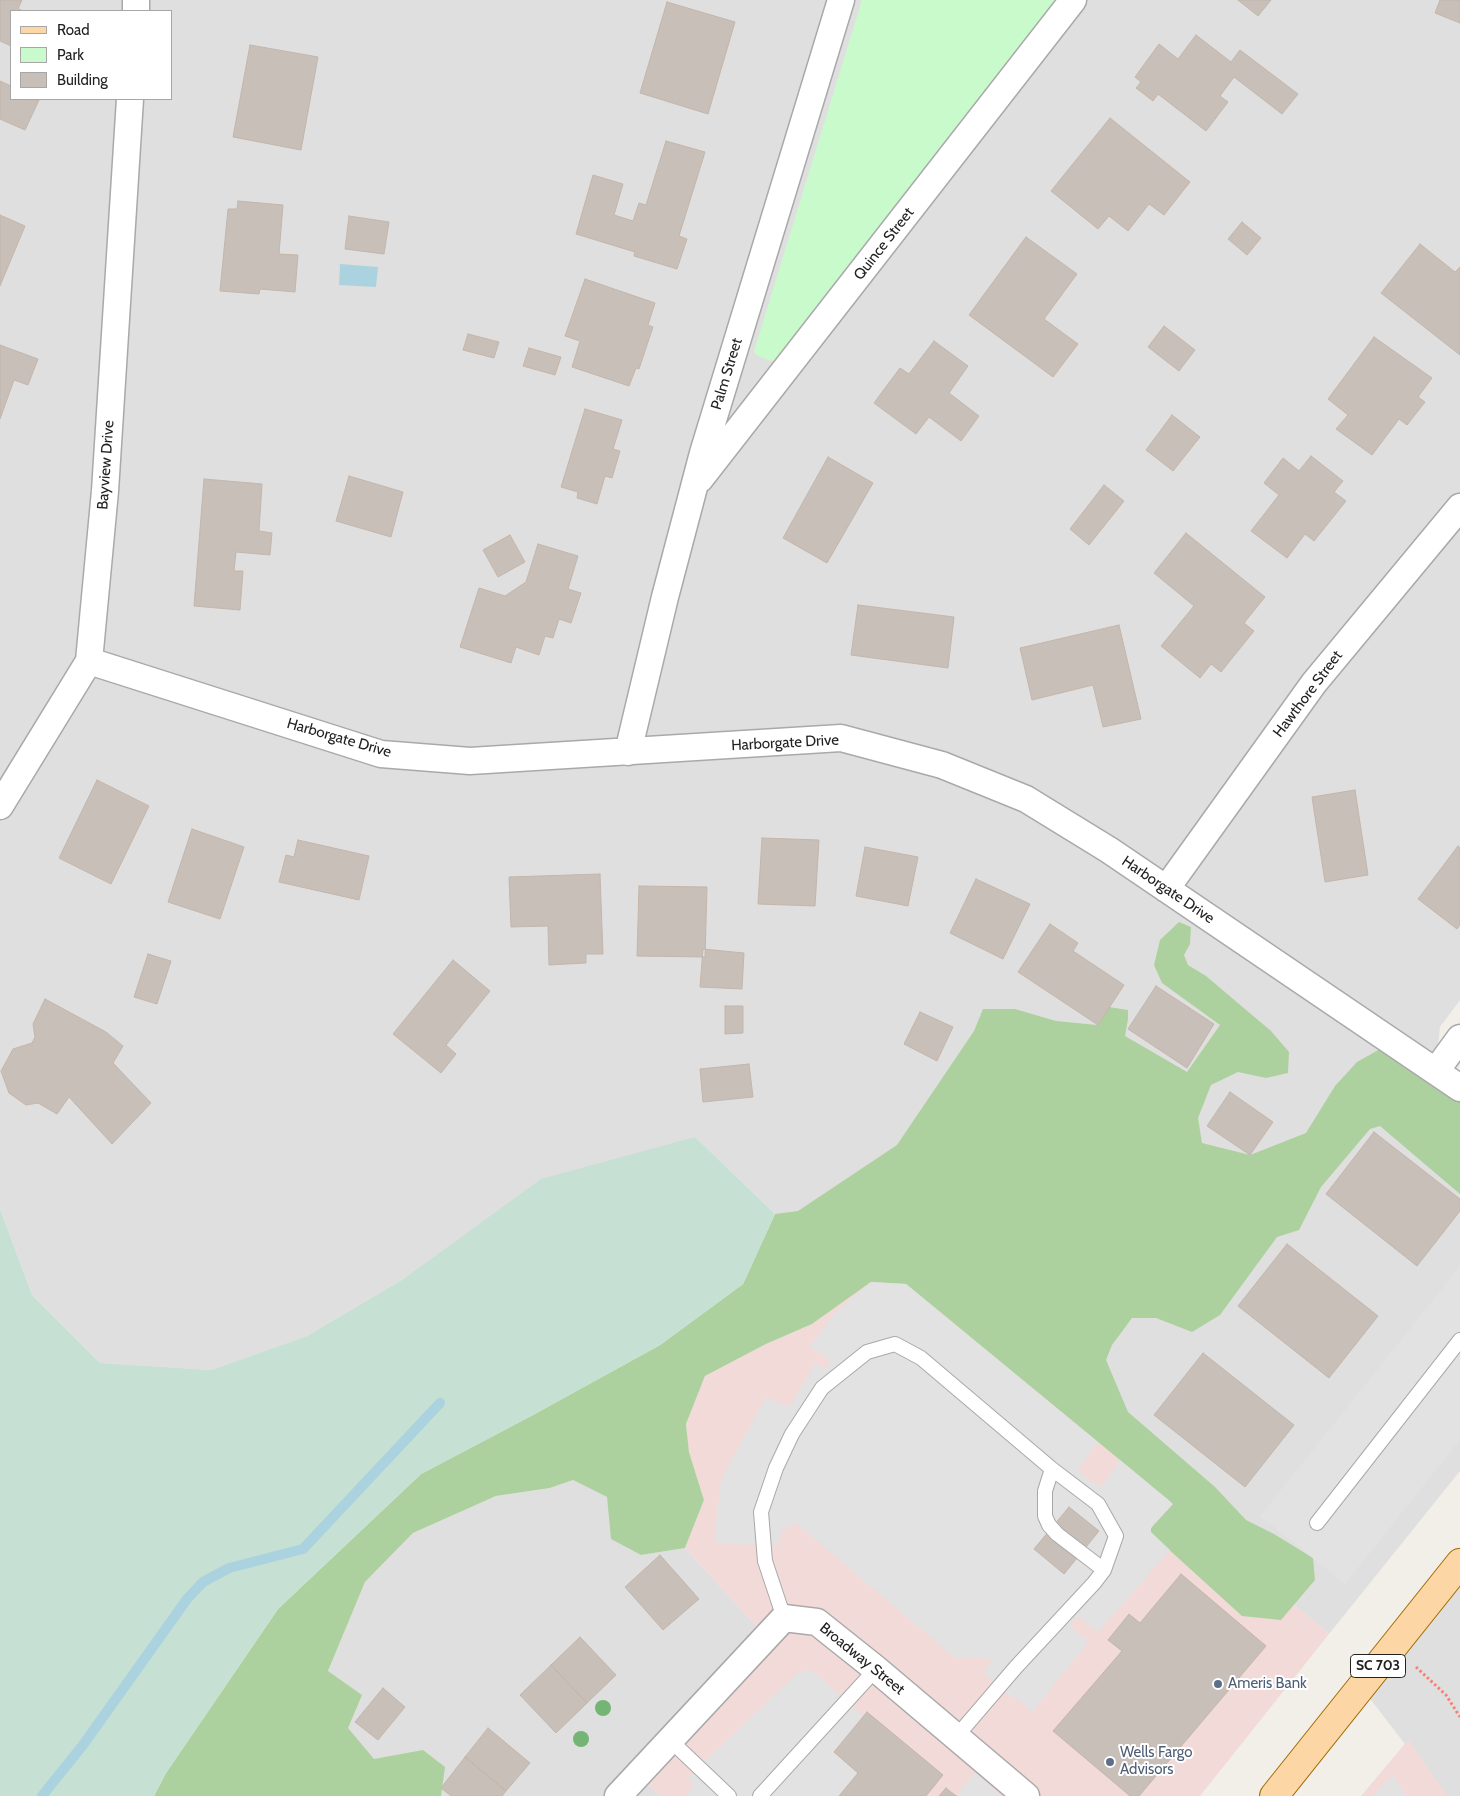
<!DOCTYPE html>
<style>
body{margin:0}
#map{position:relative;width:1460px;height:1796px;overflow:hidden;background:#f2efe9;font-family:Cabin,sans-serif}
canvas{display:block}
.legend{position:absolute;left:10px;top:10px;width:162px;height:90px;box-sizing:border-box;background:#fff;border:1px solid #a7a7a7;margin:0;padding:6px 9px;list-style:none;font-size:15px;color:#222}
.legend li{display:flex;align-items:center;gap:10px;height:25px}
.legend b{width:25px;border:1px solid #a7a7a7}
</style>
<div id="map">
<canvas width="1460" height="1796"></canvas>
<ul class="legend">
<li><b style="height:6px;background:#fcd6a4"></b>Road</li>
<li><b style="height:14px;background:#c8facc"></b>Park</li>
<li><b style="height:14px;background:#c7bfb8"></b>Building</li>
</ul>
</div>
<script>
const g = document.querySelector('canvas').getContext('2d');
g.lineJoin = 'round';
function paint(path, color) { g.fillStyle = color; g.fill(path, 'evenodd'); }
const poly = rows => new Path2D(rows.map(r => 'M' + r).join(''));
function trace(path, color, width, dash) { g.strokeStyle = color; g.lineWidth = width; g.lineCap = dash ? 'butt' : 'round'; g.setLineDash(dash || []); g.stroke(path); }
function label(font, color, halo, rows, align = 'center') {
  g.font = font + ' Cabin,sans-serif'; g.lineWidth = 4; g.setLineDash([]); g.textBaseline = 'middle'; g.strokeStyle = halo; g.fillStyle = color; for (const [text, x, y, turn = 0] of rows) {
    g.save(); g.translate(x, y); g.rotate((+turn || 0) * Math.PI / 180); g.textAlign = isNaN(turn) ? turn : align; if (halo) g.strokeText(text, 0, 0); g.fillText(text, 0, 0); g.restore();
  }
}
const residential = poly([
 [0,0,1460,0,1460,1000,1440,1027,1434,1081,1460,1100,1460,1471,1329,1634,1088,1434,775,1214,695,1137,405,1278,307,1336,211,1370,100,1363,32,1295,0,1209],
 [11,11,171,11,171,99,11,99],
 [573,1480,607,1497,641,1555,685,1548,759,1629,627,1767,661,1796,271,1796,321,1688,365,1582,413,1533,496,1496,550,1488],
 [1460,1563,1460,1796,1445,1796,1361,1687]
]);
const commercial = poly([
 [871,1282,906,1284,1173,1504,1329,1634,1200,1796,661,1796,627,1767,759,1629,685,1548,704,1500,689,1452,686,1424,705,1376,766,1344,812,1324],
 [1408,1740,1448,1796,1361,1796]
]);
const forest = poly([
 [1179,922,1191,927,1190,944,1184,955,1188,965,1206,976,1271,1031,1289,1052,1288,1073,1266,1078,1238,1072,1211,1085,1198,1118,1202,1143,1250,1155,1306,1133,1335,1086,1357,1062,1380,1049,1460,1099,1460,1194,1380,1126,1370,1129,1321,1187,1299,1230,1277,1237,1220,1315,1192,1332,1156,1318,1132,1318,1112,1345,1106,1360,1128,1412,1215,1487,1246,1520,1274,1534,1313,1558,1315,1580,1281,1620,1242,1616,1154,1536,1150,1533,1151,1528,1171,1502,906,1284,871,1282,812,1324,766,1344,705,1376,686,1424,689,1452,704,1500,685,1548,641,1555,611,1539,607,1497,573,1480,550,1488,496,1496,413,1533,365,1582,328,1671,362,1695,348,1728,374,1759,423,1750,445,1767,441,1796,154,1796,166,1773,278,1609,421,1474,533,1415,660,1345,743,1284,775,1214,798,1211,897,1145,974,1031,983,1009,1015,1009,1056,1021,1097,1025,1109,1007,1128,1010,1128,1019,1125,1036,1187,1072,1220,1025,1162,983,1154,965,1160,940]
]);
const wetland = poly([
 [695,1137,775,1214,743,1284,660,1345,533,1415,421,1474,278,1609,166,1773,154,1796,0,1796,0,1209,32,1295,100,1363,211,1370,307,1336,405,1278,541,1179]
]);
const park = poly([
 [862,0,1065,0,783,356,775,361,768,360,756,355,754,351]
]);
const parking = poly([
 [1460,1266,1460,1440,1345,1584,1260,1516],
 [871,1282,906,1284,1098,1442,1079,1467,1081,1474,1094,1483,1102,1486,1120,1460,1173,1504,1151,1528,1151,1532,1170,1550,1098,1632,1079,1617,1074,1619,1071,1624,1074,1630,1089,1641,1032,1712,1016,1698,1009,1696,983,1673,991,1663,989,1658,955,1658,796,1523,782,1530,778,1545,717,1544,715,1530,721,1480,766,1397,785,1406,791,1405,815,1363,824,1369,828,1367,829,1361,826,1357,810,1347,833,1315],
 [808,1670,816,1674,863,1716,834,1751,858,1773,839,1796,686,1796,694,1786,688,1778,798,1672],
 [975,1772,1001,1796,956,1796],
 [1393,1775,1406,1796,1373,1796]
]);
const water = poly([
 [340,264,378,267,376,287,339,285]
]);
const stream = poly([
 [42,1796,83,1745,187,1599,203,1582,229,1568,303,1549,440,1403]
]);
const building = poly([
 [0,0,22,0,18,9,24,11,11,11,11,46,0,41,0,0],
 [1238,0,1271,0,1258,16,1238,0],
 [1440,0,1460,0,1460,23,1435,13,1440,0],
 [667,2,735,22,708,114,640,93,667,2],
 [1196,35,1231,62,1240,50,1298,94,1282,114,1234,77,1220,96,1228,102,1206,131,1158,94,1153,101,1136,88,1141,82,1135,77,1159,44,1178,59,1196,35],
 [250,45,318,57,301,150,233,137,250,45],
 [0,81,11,86,11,99,39,100,25,130,0,119,0,81],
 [1110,118,1190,182,1164,215,1149,204,1128,231,1109,216,1098,229,1051,191,1110,118],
 [666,141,705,152,679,236,687,239,677,269,634,256,635,252,576,234,593,175,623,184,614,215,633,221,639,203,646,205,666,141],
 [238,201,283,205,279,254,298,255,295,292,260,289,259,294,220,291,228,209,237,209,238,201],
 [0,215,25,226,0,286,0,215],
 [349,216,389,222,384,254,345,249,349,216],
 [1242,222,1261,238,1247,255,1228,239,1242,222],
 [1026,237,1077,274,1044,319,1078,344,1053,377,969,315,1026,237],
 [1420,244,1455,272,1460,267,1460,355,1381,293,1420,244],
 [585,279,655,303,648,325,653,327,639,369,636,368,629,386,572,367,580,341,565,336,585,279],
 [1164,326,1195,350,1179,371,1148,347,1164,326],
 [468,334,499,342,494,358,463,350,468,334],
 [1374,337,1432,378,1418,397,1425,402,1407,425,1399,419,1372,455,1336,429,1348,415,1328,399,1374,337],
 [934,341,968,366,949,393,979,416,961,441,929,417,916,434,874,403,900,368,909,374,934,341],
 [0,345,38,359,28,385,14,380,0,419,0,345],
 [529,348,561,357,555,375,523,366,529,348],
 [585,409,622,420,613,449,620,451,612,478,605,476,597,504,577,498,578,492,561,487,585,409],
 [1172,415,1200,437,1173,471,1146,450,1172,415],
 [1311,456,1343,481,1334,492,1346,501,1314,541,1305,534,1287,558,1251,531,1279,495,1264,483,1283,458,1299,471,1311,456],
 [828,457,873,483,827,563,783,538,828,457],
 [349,476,403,492,391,537,336,521,349,476],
 [204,479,262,484,259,531,272,533,270,555,236,552,234,571,243,571,240,610,194,606,204,479],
 [1104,485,1124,501,1089,545,1070,529,1104,485],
 [1186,533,1265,597,1244,623,1254,631,1221,672,1211,664,1200,678,1161,646,1194,606,1154,573,1186,533],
 [510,535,525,562,498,577,483,550,510,535],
 [538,544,578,556,568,589,581,593,571,623,559,619,553,638,545,636,539,655,516,647,511,663,460,647,479,588,505,596,526,582,538,544],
 [858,605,954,617,948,668,851,655,858,605],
 [1119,625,1141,719,1103,727,1093,685,1032,700,1020,648,1119,625],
 [97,780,149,806,111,884,59,858,97,780],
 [1355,790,1368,875,1325,882,1312,797,1355,790],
 [192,829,244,847,220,919,168,902,192,829],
 [762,838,819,840,815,906,758,904,762,838],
 [298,840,369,856,359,900,279,882,286,855,294,857,298,840],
 [1458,846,1460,848,1460,925,1457,929,1418,899,1458,846],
 [865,847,918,857,908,906,856,896,865,847],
 [600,874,603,954,586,954,586,963,549,965,548,926,511,927,509,877,600,874],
 [976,879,1030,904,1003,959,950,933,976,879],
 [639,886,707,887,705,957,637,956,639,886],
 [1050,924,1078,943,1073,951,1124,985,1098,1025,1018,972,1050,924],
 [703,949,744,953,742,989,700,987,703,949],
 [148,954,171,961,157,1004,134,997,148,954],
 [453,960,490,991,446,1045,456,1054,441,1073,393,1034,453,960],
 [1156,986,1214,1024,1187,1068,1128,1029,1156,986],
 [45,999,106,1032,123,1046,113,1063,151,1103,112,1144,69,1097,57,1114,38,1103,26,1105,9,1093,1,1071,13,1049,32,1043,35,1037,33,1024,45,999],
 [725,1006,743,1006,743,1033,725,1034,725,1006],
 [920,1012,953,1027,937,1061,904,1044,920,1012],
 [749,1064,753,1097,703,1102,700,1069,749,1064],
 [1230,1092,1273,1122,1250,1155,1207,1126,1230,1092],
 [1374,1132,1460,1199,1460,1211,1417,1266,1326,1194,1374,1132],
 [1287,1244,1378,1316,1329,1378,1238,1306,1287,1244],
 [1203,1353,1294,1425,1245,1487,1154,1415,1203,1353],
 [1069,1507,1099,1531,1064,1574,1034,1549,1069,1507],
 [660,1555,699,1599,663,1630,625,1587,660,1555],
 [1181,1574,1266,1646,1139,1796,1130,1796,1053,1731,1122,1651,1108,1640,1129,1614,1140,1623,1181,1574],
 [580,1637,616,1675,587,1703,551,1665,580,1637],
 [551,1665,587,1703,556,1733,520,1695,551,1665],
 [383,1688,405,1707,378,1740,355,1722,383,1688],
 [867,1712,943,1775,926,1796,839,1796,858,1773,834,1752,867,1712],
 [488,1728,530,1763,506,1791,465,1757,488,1728],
 [465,1757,506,1791,502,1796,451,1796,441,1788,465,1757],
 [946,1788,956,1796,957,1796,939,1796,946,1788]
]);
const path = poly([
 [1416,1667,1446,1695,1460,1717]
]);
const lane = poly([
 [1052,1469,1045,1491,1045,1516,1049,1525,1057,1534,1104,1570],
 [1317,1523,1460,1340],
 [784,1618,765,1561,761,1512,776,1468,792,1434,822,1388,867,1352,895,1344,921,1358,1052,1469,1098,1504,1116,1536,1104,1570,1094,1583,1016,1667,956,1737],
 [670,1740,729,1796],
 [760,1796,876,1669]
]);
const street = poly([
 [136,11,136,0],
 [700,479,1073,0],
 [89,661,381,754,470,761,841,738,942,765,1026,799,1109,850,1460,1088],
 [628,752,665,597,703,453,841,0],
 [0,806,89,661,105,491,130,99],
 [1166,889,1314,683,1460,507],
 [1436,1071,1460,1038],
 [618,1796,784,1618,817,1622,876,1669,1026,1796]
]);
const primary = poly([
 [1274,1796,1460,1563]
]);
const trees = [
 [603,1708],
 [581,1739]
];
const markers = [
 [1218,1684,5,"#5c6f8a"],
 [1110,1762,5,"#5c6f8a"]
];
const shields = [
 [1378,1666,55]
];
const shieldNames = [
 ["SC 703",1378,1666]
];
const streetNames = [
 ["Quince Street",884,244,-52],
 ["Palm Street",727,374,-73],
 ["Bayview Drive",106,465,-86],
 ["Hawthore Street",1308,694,-53],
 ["Harborgate Drive",339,738,16],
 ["Harborgate Drive",785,743,-3],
 ["Harborgate Drive",1168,890,34],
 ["Broadway Street",862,1659,39]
];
const serviceNames = [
 ["Ameris Bank",1228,1684],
 ["Wells Fargo",1120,1753],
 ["Advisors",1120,1770]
];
paint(residential, '#e0dfdf');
paint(commercial, '#f2dad9');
paint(forest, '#add19e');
paint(wetland, '#c6e0d4');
paint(park, '#c8facc');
paint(parking, '#e2e2e2');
paint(water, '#aad3df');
trace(stream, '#aad3df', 10);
paint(building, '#c7bfb8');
trace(building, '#c4b6ab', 1);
trace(lane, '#a9a9a9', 16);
trace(street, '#a9a9a9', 29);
trace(primary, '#a06b00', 30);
trace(path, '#fa8072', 3, [2.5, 2.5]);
trace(lane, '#fff', 14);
trace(street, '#fff', 26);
trace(primary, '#fcd6a4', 28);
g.fillStyle = '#74b475';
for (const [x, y] of trees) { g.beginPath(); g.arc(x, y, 8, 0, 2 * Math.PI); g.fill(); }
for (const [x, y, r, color] of markers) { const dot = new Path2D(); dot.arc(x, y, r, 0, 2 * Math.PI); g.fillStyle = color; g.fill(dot); trace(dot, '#fff', 2); }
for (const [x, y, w] of shields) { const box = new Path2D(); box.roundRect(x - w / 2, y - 11.5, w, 23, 4); g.fillStyle = '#fff'; g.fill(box); trace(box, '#222', 1); }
label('bold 14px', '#222', null, shieldNames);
label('15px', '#222', '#fff', streetNames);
label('15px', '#4e5e75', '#fff', serviceNames, 'left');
</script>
